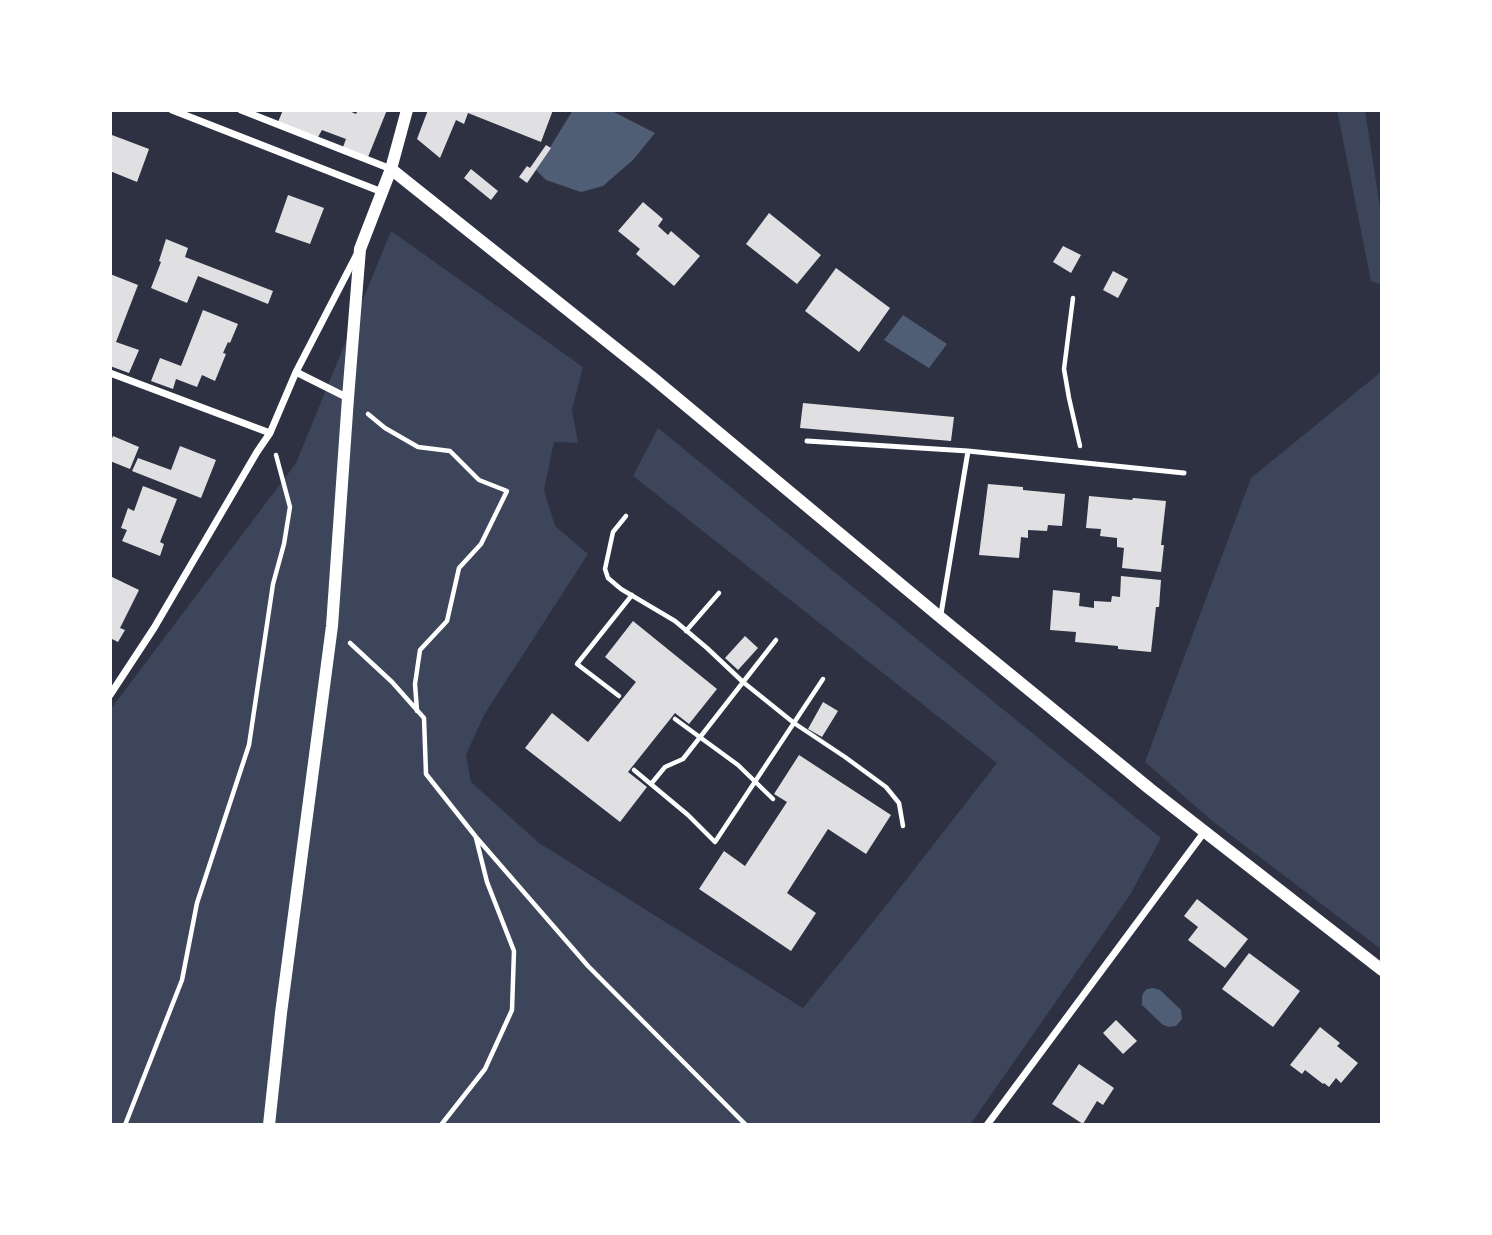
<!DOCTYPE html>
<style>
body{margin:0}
#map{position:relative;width:1492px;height:1235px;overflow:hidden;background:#2d3142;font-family:"IBM Plex Sans",sans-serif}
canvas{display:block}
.frame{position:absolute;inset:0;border:112px solid #fff;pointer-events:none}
</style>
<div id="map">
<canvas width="1492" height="1235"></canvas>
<div class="frame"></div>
</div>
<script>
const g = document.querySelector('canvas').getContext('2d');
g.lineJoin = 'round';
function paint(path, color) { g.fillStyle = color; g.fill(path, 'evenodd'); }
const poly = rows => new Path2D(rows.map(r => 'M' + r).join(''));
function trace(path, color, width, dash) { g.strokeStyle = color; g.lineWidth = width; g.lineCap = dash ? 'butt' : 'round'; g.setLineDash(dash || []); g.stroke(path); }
const green = poly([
 [1337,110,1365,110,1382,220,1382,285,1371,281],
 [391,231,583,367,572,410,578,443,554,442,544,490,555,526,588,554,484,715,466,755,471,782,539,843,803,1008,881,912,997,763,633,476,658,428,1161,838,1130,895,970,1125,110,1125,110,710,296,463],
 [1382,371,1382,950,1211,820,1145,762,1251,478]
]);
const water = poly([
 [573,110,610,110,655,133,633,160,603,186,581,192,546,180,536,170],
 [903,315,947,344,929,368,884,340],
 [1153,988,1160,990,1181,1010,1182,1019,1176,1026,1169,1027,1163,1025,1142,1005,1142,996,1144,992,1147,989]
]);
const building = poly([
 [283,110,347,110,356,114,358,110,387,110,368,157,343,147,346,139,322,130,318,137,278,122],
 [428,110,553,110,541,142,468,113,464,124,456,120,440,158,417,139],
 [112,135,149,149,137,182,110,171,110,140],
 [546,145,551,148,527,183,519,177,527,166,530,168],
 [471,169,498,191,491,200,464,178],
 [288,195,324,208,310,244,275,232],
 [643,202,663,219,658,226,668,235,671,231,700,256,674,286,636,254,640,249,618,231],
 [769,213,821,255,797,284,746,244],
 [166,239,188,248,185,257,273,291,268,304,198,276,187,303,151,288,161,262,159,261],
 [1063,246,1081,255,1071,273,1053,262],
 [836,268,890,308,859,352,805,311],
 [1113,271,1128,279,1118,298,1103,290],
 [110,274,138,285,116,342,139,350,129,373,110,366,112,354,110,354],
 [203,310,238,324,230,343,228,342,223,353,226,354,215,381,202,375,197,387,176,379,173,389,151,381,160,358,181,366],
 [803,403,954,417,951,441,800,428],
 [113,436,139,447,130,469,110,461,110,443],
 [180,446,216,460,201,498,132,471,138,458,171,470],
 [988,484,1023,487,1023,490,1065,494,1062,526,1048,525,1047,531,1028,530,1028,538,1021,537,1019,558,979,555],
 [143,486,177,499,160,542,164,544,160,556,122,541,127,530,121,528,128,508,134,511],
 [1089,496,1132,500,1133,498,1166,501,1161,545,1164,545,1161,572,1122,568,1124,548,1117,547,1117,538,1100,536,1101,529,1086,528],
 [110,576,139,590,120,628,125,630,118,642,110,638],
 [1121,576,1161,580,1159,607,1156,607,1151,652,1118,649,1118,646,1075,642,1076,632,1050,630,1053,590,1080,593,1079,606,1094,608,1094,601,1111,602,1112,596,1120,597],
 [633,621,717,689,689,724,675,713,628,772,647,787,620,822,525,748,552,713,588,742,636,682,605,657],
 [745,636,758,648,738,670,725,658],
 [823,702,838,711,822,737,808,729],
 [799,755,891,815,866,854,828,829,787,893,816,913,791,951,699,889,724,851,745,866,787,802,774,794],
 [1197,899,1248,939,1225,968,1188,940,1198,927,1184,916],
 [1249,953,1300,991,1273,1027,1222,989],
 [1116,1020,1137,1041,1123,1054,1103,1033],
 [1320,1027,1340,1043,1337,1046,1358,1063,1341,1083,1336,1078,1329,1087,1324,1083,1323,1084,1305,1070,1302,1074,1290,1065],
 [1079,1064,1114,1088,1103,1105,1097,1101,1083,1124,1052,1104]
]);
const path = poly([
 [1073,298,1064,369,1069,398,1080,446],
 [368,414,385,428,418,447,450,451,479,480,507,491,481,544,459,568,447,621,420,650,415,684,417,711],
 [626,516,613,532,605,569,608,578,621,589,675,621,707,648,743,682,794,723,845,757,886,787,899,803,903,826],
 [686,631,719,593],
 [350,643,392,682,424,718,426,774,476,837,588,966,746,1125],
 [619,696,577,664,632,595],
 [675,719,738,765,773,799],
 [634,770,688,815,715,842,823,679],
 [651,784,665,767,683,759,776,640],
 [125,1125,182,980,197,903,249,745,273,584,284,544,290,507,276,455],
 [441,1125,485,1069,512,1010,514,951,487,882,476,838]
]);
const service = poly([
 [807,441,968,451],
 [941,614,968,451,1184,473]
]);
const minor = poly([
 [172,110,382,192],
 [241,110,391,169],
 [296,372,348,398],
 [110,373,270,433],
 [110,695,154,628,257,452,270,433,296,372,356,256],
 [987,1125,1205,831]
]);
const tertiary = poly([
 [391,169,653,378,940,617,1150,789,1382,970],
 [269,1125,281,1013,332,626,348,398,360,249,391,169,407,110]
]);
paint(green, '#3c4559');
paint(water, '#4f5d75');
paint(building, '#e0e0e3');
trace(path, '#fff', 4.5);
trace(service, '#fff', 5);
trace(minor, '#fff', 7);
trace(tertiary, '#fff', 12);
</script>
